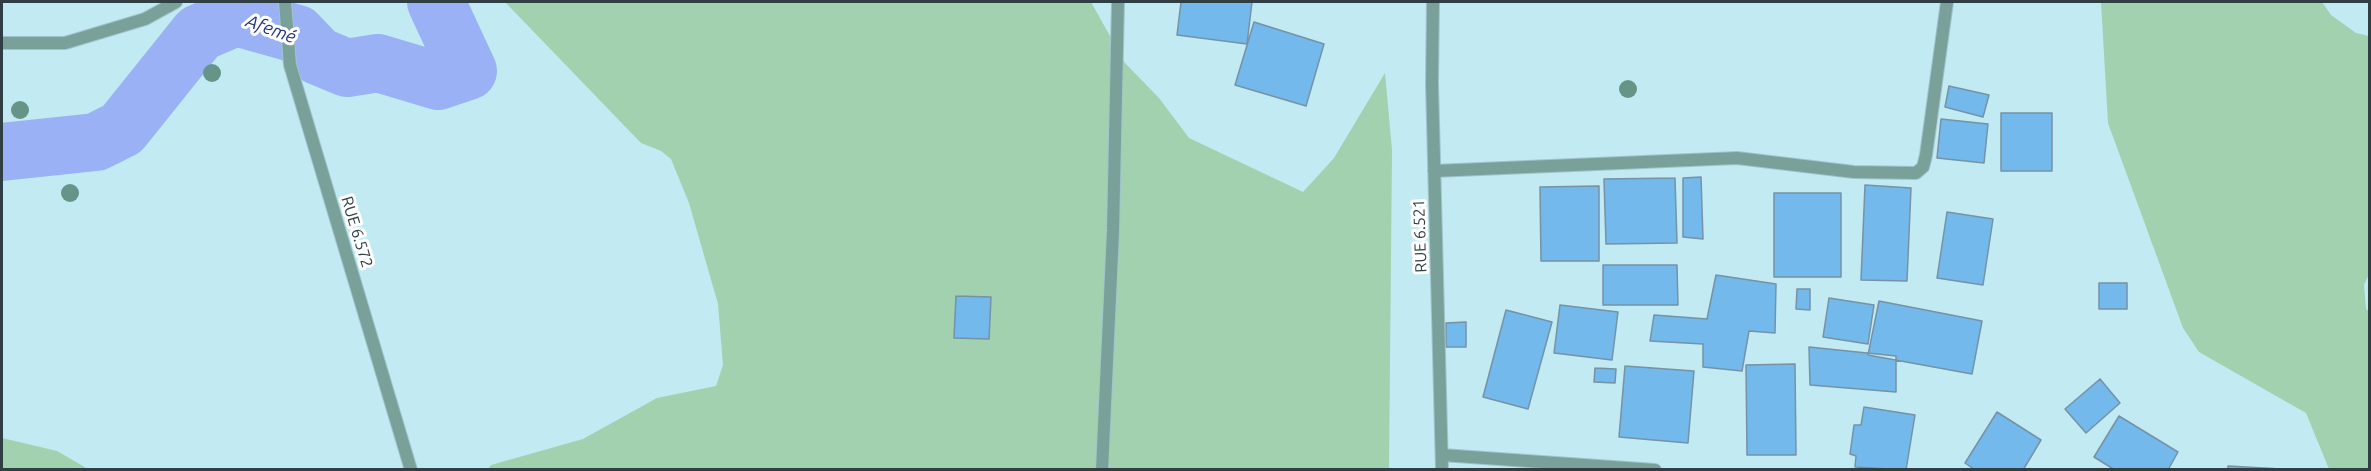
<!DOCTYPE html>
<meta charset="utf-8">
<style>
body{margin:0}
#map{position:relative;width:2371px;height:471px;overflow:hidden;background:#c1eaf2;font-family:Ubuntu,sans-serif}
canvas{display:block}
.frame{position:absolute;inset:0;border:3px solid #2f3f43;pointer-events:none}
</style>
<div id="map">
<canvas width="2371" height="471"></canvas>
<div class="frame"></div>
</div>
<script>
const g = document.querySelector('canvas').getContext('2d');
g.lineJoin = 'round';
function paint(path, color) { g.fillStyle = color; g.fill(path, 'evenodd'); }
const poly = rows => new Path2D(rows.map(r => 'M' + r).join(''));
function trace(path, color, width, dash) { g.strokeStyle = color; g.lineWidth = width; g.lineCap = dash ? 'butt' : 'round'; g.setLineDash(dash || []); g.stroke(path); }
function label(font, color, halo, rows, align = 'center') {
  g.font = font + ' Ubuntu,sans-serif'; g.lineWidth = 6; g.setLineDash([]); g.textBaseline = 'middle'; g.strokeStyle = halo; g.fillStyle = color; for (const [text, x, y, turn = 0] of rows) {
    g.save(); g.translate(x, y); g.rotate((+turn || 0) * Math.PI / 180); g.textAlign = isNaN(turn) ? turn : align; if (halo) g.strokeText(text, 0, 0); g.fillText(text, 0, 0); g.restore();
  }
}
const green = poly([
 [505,2,1091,2,1125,63,1159,98,1189,138,1303,192,1334,158,1385,73,1392,150,1389,469,487,470,491,465,583,439,657,398,716,386,723,365,718,304,689,203,671,159,661,151,641,143],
 [2101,2,2322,2,2331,15,2356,33,2369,36,2370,272,2364,285,2366,309,2370,312,2369,469,2329,469,2306,413,2199,352,2183,328,2108,123],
 [2,438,57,451,88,469,2,469]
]);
const river = poly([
 [2,152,96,142,122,129,199,33,236,17,297,34,318,56,347,68,378,63,438,81,468,71,436,2]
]);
const building = poly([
 [1181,2,1252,2,1247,44,1177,35,1181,2],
 [1254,22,1324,44,1306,106,1235,85,1254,22],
 [1949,86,1989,95,1983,117,1945,107,1949,86],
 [2001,113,2052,113,2052,171,2001,171,2001,113],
 [1941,119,1988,124,1984,163,1937,158,1941,119],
 [1701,177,1703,239,1683,237,1683,178,1701,177],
 [1675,178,1677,243,1606,244,1604,179,1675,178],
 [1865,185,1911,188,1907,281,1861,280,1865,185],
 [1599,186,1599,261,1541,261,1540,187,1599,186],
 [1774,193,1841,193,1841,277,1774,277,1774,193],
 [1947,212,1993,219,1983,285,1937,278,1947,212],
 [1603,265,1677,265,1678,305,1603,305,1603,265],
 [1716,275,1776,284,1775,333,1749,331,1742,371,1703,367,1703,344,1650,341,1654,315,1707,319,1716,275],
 [2099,283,2127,283,2127,309,2099,309,2099,283],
 [1797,289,1810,289,1810,310,1796,309,1797,289],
 [956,296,991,297,989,339,954,338,956,296],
 [1829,298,1874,305,1868,344,1823,337,1829,298],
 [1879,301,1982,321,1972,374,1868,355,1879,301],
 [1560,305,1618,312,1612,360,1554,353,1560,305],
 [1506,310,1552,322,1528,409,1483,397,1506,310],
 [1466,322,1466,347,1446,347,1446,323,1466,322],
 [1809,347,1896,356,1896,392,1810,385,1809,347],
 [1795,364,1796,455,1747,455,1746,365,1795,364],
 [1625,366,1694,371,1688,443,1619,437,1625,366],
 [1595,368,1616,369,1615,383,1594,382,1595,368],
 [2100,379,2120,403,2086,433,2065,409,2100,379],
 [1864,407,1915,415,1906,470,1855,467,1856,456,1850,454,1854,425,1861,425,1864,407],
 [1997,412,2041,440,2023,470,1975,470,1965,463,1997,412],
 [2119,416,2178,452,2168,470,2115,470,2094,457,2119,416],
 [2228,466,2299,470,2228,470,2228,466]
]);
const street = poly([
 [285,2,290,65,411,470],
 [1433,2,1432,83,1442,470],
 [2,43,65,43,145,19,176,2],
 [1434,171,1737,158,1854,172,1916,173,1923,167,1926,155,1947,2],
 [1442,455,1655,470],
 [1102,470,1113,231,1118,2]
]);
const trees = [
 [212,73],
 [1628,89],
 [20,110],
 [70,193]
];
const streetNames = [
 ["RUE 6.572",357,232,73],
 ["RUE 6.521",1420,236,-92]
];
const waterNames = [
 ["Afemé",271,29,20]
];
paint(green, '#a1d1af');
trace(river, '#9ab1f5', 58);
paint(building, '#73b9eb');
trace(building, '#7692a6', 1.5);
trace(street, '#a1c4cc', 14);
trace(street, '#79a19a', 12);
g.fillStyle = '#669587';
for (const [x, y] of trees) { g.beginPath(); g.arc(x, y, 9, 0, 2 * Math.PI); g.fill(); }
label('16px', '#2f3f43', '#fff', streetNames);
label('italic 18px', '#21327e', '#fff', waterNames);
</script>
